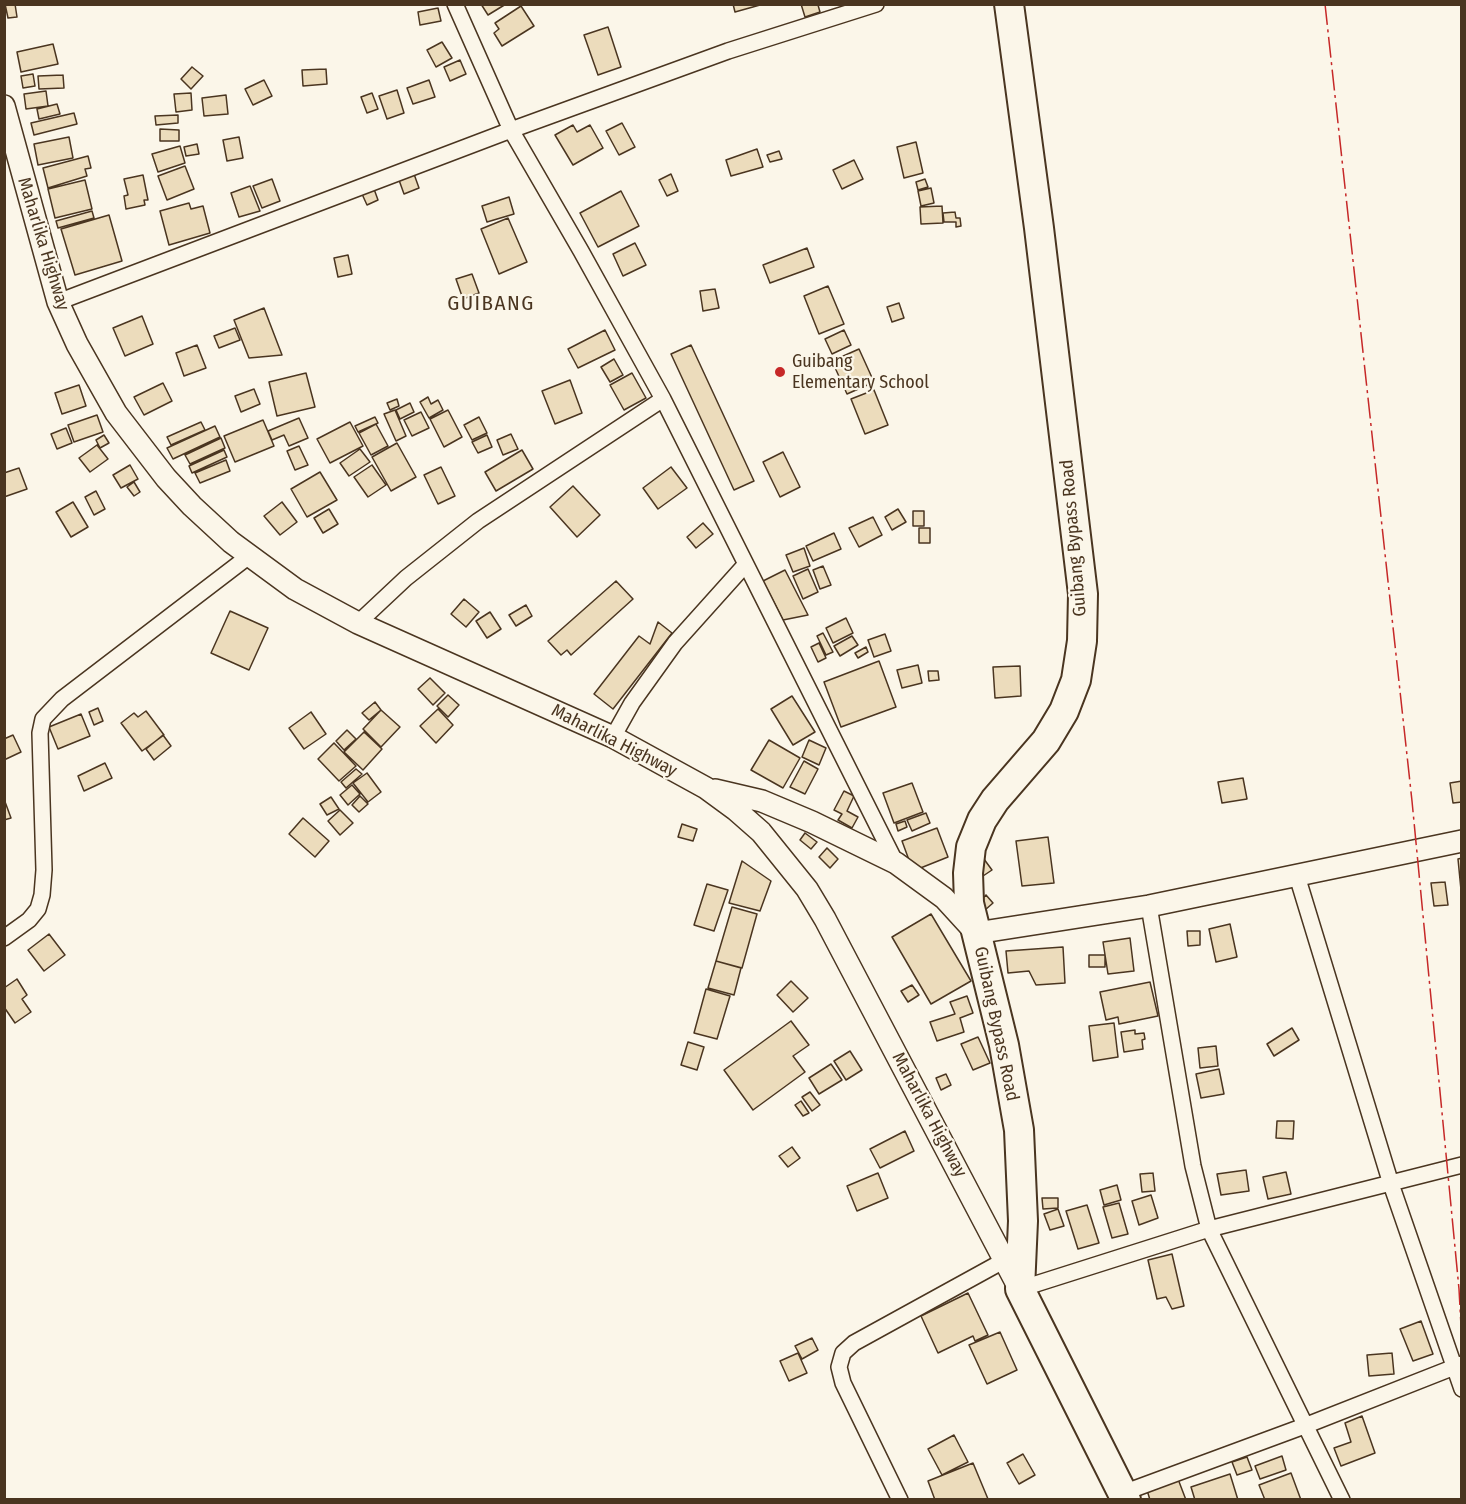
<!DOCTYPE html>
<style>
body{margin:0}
#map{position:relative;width:1466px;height:1504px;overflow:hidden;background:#fbf6e9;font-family:"Fira Sans Condensed",sans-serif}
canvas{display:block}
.frame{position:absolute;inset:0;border:6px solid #4a3520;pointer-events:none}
</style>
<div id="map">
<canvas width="1466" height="1504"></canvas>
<div class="frame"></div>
</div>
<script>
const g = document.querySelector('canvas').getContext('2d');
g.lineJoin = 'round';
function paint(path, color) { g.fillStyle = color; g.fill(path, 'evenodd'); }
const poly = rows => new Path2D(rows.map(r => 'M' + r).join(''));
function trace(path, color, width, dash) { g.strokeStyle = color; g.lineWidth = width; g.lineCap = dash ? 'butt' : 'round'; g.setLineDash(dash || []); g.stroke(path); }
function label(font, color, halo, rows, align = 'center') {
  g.font = font + ' "Fira Sans Condensed",sans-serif'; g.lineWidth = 4.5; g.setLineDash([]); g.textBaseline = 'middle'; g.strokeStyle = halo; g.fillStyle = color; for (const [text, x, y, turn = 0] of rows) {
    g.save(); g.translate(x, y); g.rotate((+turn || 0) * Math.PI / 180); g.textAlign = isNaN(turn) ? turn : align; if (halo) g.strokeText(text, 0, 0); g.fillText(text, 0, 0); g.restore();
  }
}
const building = poly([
 [5,4,15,4,17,17,8,18,5,4],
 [481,4,506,4,488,15,481,4],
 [733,4,760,4,760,5,735,12,733,4],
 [801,4,820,4,818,5,820,12,805,17,801,4],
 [521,6,534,26,502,46,494,33,499,29,495,23,521,6],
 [438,8,441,21,420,25,418,12,438,8],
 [608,27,621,67,598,75,584,35,608,27],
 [442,42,452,58,436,67,427,50,442,42],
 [53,44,58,64,21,72,17,52,53,44],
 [460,60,466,74,450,81,444,67,460,60],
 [192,67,203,76,191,89,181,79,192,67],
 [326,69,327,84,303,86,302,70,326,69],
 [33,74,35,86,23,88,21,76,33,74],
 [63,75,64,88,39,89,38,76,63,75],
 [264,80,272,96,253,105,245,89,264,80],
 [429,80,435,97,413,104,407,88,429,80],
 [397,90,404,113,387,119,379,96,397,90],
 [46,91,48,106,26,109,24,94,46,91],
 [191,93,192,110,176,112,174,94,191,93],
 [372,93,378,109,367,113,361,97,372,93],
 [226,95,228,114,204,116,202,98,226,95],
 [57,104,60,114,39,119,37,109,57,104],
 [74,113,77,124,34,135,31,123,74,113],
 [178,115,178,123,156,125,155,116,178,115],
 [622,123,635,147,619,155,606,131,622,123],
 [573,125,577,132,590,125,603,148,573,165,555,135,573,125],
 [160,129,179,130,179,141,160,141,160,129],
 [69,137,73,158,38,165,34,144,69,137],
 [239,137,243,158,227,161,223,140,239,137],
 [916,142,923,173,904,178,897,147,916,142],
 [197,144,199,154,186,156,184,147,197,144],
 [180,146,185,163,158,172,152,154,180,146],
 [757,149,763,167,731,176,726,160,757,149],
 [779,151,782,159,770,162,767,155,779,151],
 [88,156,91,168,85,169,87,176,48,188,43,168,88,156],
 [854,160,863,179,842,189,833,170,854,160],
 [185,166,194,189,167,200,158,176,185,166],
 [414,174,419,188,404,194,399,180,414,174],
 [671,174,678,191,667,196,659,180,671,174],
 [143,175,148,200,144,200,145,205,126,209,124,196,128,195,124,179,143,175],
 [272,179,280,201,262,208,253,186,272,179],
 [925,179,928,187,918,190,916,182,925,179],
 [85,180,92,209,55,218,48,189,85,180],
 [250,186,260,211,239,217,231,193,250,186],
 [931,188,934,203,921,206,918,191,931,188],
 [374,189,378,200,367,205,362,194,374,189],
 [621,191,639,226,598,247,580,213,621,191],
 [509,197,514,214,487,222,482,206,509,197],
 [189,203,191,209,203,206,210,233,169,245,160,211,189,203],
 [942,206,943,223,921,224,920,207,942,206],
 [92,211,94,218,58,228,56,221,92,211],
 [955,212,956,218,960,218,961,226,956,227,956,222,944,222,943,213,955,212],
 [109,215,122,261,75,275,61,229,109,215],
 [508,218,527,262,499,274,481,229,508,218],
 [635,243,646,265,623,276,613,254,635,243],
 [807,248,814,267,770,283,763,265,807,248],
 [348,255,352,274,338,277,334,258,348,255],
 [472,274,479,293,463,299,456,279,472,274],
 [828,286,844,324,819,334,804,296,828,286],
 [715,289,719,308,703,311,700,291,715,289],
 [899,303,904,318,892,322,887,307,899,303],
 [264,308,282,355,249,358,234,320,264,308],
 [142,316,153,344,125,356,113,328,142,316],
 [235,328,240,340,219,348,214,336,235,328],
 [605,330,615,350,578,368,568,349,605,330],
 [844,330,851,345,832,354,825,339,844,330],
 [197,345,206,368,184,376,176,353,197,345],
 [691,345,754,481,734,490,671,354,691,345],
 [859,349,874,382,847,394,832,361,859,349],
 [614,359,623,375,610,382,601,367,614,359],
 [306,373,315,407,277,416,269,382,306,373],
 [632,373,646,398,624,410,610,385,632,373],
 [570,380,582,413,555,424,542,391,570,380],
 [163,383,172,401,144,415,134,397,163,383],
 [79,385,86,406,62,414,55,393,79,385],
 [254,389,260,404,241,412,235,396,254,389],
 [874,390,888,425,865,434,851,399,874,390],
 [428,397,431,404,438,400,443,410,429,418,420,402,428,397],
 [397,399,399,406,390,410,387,403,397,399],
 [410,403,414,412,400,419,396,410,410,403],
 [395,410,406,436,396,441,384,414,395,410],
 [448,410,462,437,444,447,430,419,448,410],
 [421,412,429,428,412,436,404,420,421,412],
 [97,415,103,432,74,442,68,425,97,415],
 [375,417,378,423,358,432,355,426,375,417],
 [479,417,487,433,472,440,464,425,479,417],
 [299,418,308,438,289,446,284,435,272,440,268,431,299,418],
 [263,420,274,446,235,462,224,436,263,420],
 [201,422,205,430,171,445,167,437,201,422],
 [350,422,363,446,330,463,317,439,350,422],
 [376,424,388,446,371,455,359,433,376,424],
 [215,426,220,437,173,459,167,448,215,426],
 [66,428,72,443,57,449,51,434,66,428],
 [511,434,518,449,503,455,497,440,511,434],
 [104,435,109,443,100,448,96,440,104,435],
 [487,435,492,447,478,453,472,442,487,435],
 [221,438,225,448,190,464,185,455,221,438],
 [397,443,416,477,391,491,372,457,397,443],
 [97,445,108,459,90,472,79,458,97,445],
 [299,446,308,465,295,470,287,451,299,446],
 [360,449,370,462,349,476,340,463,360,449],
 [224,450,227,457,192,473,189,466,224,450],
 [522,450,533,469,496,491,485,472,522,450],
 [783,452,800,487,780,497,763,462,783,452],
 [226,460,230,471,200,483,195,473,226,460],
 [130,465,138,479,121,488,113,475,130,465],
 [372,465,386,485,368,497,354,477,372,465],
 [441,467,455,496,438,504,424,475,441,467],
 [671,467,687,488,658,509,643,488,671,467],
 [19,468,27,489,4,497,4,473,19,468],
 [320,472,337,500,307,517,291,489,320,472],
 [134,482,140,492,134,496,127,487,134,482],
 [573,486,600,515,577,537,550,507,573,486],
 [96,491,105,509,94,515,85,497,96,491],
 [73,502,88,527,71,537,56,512,73,502],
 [282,502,297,522,280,535,264,516,282,502],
 [329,509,338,524,323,533,314,518,329,509],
 [898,509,906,522,892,530,885,517,898,509],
 [913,511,924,511,924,526,913,526,913,511],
 [873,517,882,535,859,547,849,528,873,517],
 [703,523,713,534,696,548,687,537,703,523],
 [919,528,930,528,930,543,919,543,919,528],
 [834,533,841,549,813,561,806,546,834,533],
 [804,548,810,566,793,572,786,555,804,548],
 [823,566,831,585,820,589,813,570,823,566],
 [808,569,818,592,803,599,793,576,808,569],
 [785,570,808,615,783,620,763,581,785,570],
 [616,581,633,599,571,655,567,650,561,655,548,641,616,581],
 [464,599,479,612,466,627,451,614,464,599],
 [526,605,532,616,516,626,509,615,526,605],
 [230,611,268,628,249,670,211,653,230,611],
 [490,612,501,629,487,638,476,621,490,612],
 [846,618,853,633,833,643,826,628,846,618],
 [658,622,672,633,613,709,594,694,639,636,650,644,658,622],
 [823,633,833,652,826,655,817,636,823,633],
 [885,634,891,651,874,657,868,640,885,634],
 [852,636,858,645,840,656,834,646,852,636],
 [819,643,826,658,818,662,811,647,819,643],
 [866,647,868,652,858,658,855,653,866,647],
 [879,661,896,707,841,727,824,682,879,661],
 [918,665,922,683,902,688,897,670,918,665],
 [1020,666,1021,696,995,698,993,667,1020,666],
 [928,671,938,671,939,680,929,681,928,671],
 [430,678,445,693,433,705,418,689,430,678],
 [448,695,459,705,448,717,437,706,448,695],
 [792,696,815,732,793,745,771,709,792,696],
 [375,702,381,710,369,720,362,713,375,702],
 [98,708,103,721,94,725,89,712,98,708],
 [438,709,453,725,436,743,420,726,438,709],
 [381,710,400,727,381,747,363,729,381,710],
 [146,711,164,735,142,751,121,723,134,713,138,717,146,711],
 [311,712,326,734,304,749,289,728,311,712],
 [81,714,90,736,58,749,49,727,81,714],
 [347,730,356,739,344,750,336,741,347,730],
 [364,732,382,749,363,770,344,752,364,732],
 [13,735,21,752,4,760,4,739,13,735],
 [163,735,171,746,154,760,146,749,163,735],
 [769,740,800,758,783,788,751,770,769,740],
 [809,740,826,748,819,765,802,757,809,740],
 [334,743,356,766,339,781,318,759,334,743],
 [804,761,818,769,805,794,790,787,804,761],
 [105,763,112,778,84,791,78,776,105,763],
 [356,769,362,774,346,788,341,782,356,769],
 [367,773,381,792,368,802,353,783,367,773],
 [1243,778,1247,799,1222,803,1218,782,1243,778],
 [1462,781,1462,802,1453,803,1450,783,1462,781],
 [912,783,923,812,894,823,883,793,912,783],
 [352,785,360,794,348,805,340,795,352,785],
 [844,791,854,796,847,811,858,817,852,828,838,820,842,814,834,810,844,791],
 [360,796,368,804,359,812,352,805,360,796],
 [331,797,339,809,327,815,320,804,331,797],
 [4,799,11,818,4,820,4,799],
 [340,810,353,823,340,835,328,821,340,810],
 [926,813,930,823,912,831,907,820,926,813],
 [303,818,329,841,315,857,289,834,303,818],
 [905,821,907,827,898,831,896,824,905,821],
 [682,824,697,829,693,841,678,837,682,824],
 [937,828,948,857,913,871,902,841,937,828],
 [805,833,817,842,811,849,800,840,805,833],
 [1048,837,1054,883,1022,886,1016,841,1048,837],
 [827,848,838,859,830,868,819,857,827,848],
 [981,855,992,870,983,876,972,862,981,855],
 [1462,858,1462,890,1461,890,1458,859,1462,858],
 [742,861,771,881,760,911,729,903,742,861],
 [1445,882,1448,905,1434,906,1431,883,1445,882],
 [707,884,728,890,714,931,694,925,707,884],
 [986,895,993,903,985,910,978,903,986,895],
 [732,907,757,914,742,968,716,961,732,907],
 [931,914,971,981,931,1004,892,937,931,914],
 [1230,924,1237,957,1216,962,1209,929,1230,924],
 [1187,931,1200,931,1200,945,1188,946,1187,931],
 [49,934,65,955,44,971,28,950,49,934],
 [1130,938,1134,971,1108,974,1103,942,1130,938],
 [1063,947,1065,983,1036,985,1029,971,1008,973,1006,951,1063,947],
 [1089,955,1105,955,1105,967,1089,967,1089,955],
 [716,961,741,968,734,995,708,988,716,961],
 [17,979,27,995,22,999,31,1012,15,1023,4,1007,4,988,17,979],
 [791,981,808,998,793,1012,777,995,791,981],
 [1150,982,1158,1016,1119,1024,1118,1017,1106,1020,1100,992,1150,982],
 [912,985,919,995,908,1002,901,991,912,985],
 [706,989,730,996,717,1039,694,1033,706,989],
 [967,996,973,1013,960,1018,964,1032,937,1041,930,1022,955,1014,950,1002,967,996],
 [791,1021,809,1045,793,1056,805,1072,753,1110,724,1070,791,1021],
 [1114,1023,1118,1057,1093,1061,1089,1026,1114,1023],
 [1292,1028,1299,1040,1274,1056,1267,1044,1292,1028],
 [1135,1030,1135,1034,1144,1033,1145,1039,1142,1040,1143,1049,1124,1052,1121,1032,1135,1030],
 [978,1037,990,1063,973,1070,961,1044,978,1037],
 [688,1042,704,1047,697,1070,681,1065,688,1042],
 [1216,1046,1218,1066,1200,1068,1198,1048,1216,1046],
 [850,1051,862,1070,846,1080,834,1061,850,1051],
 [831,1064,842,1080,819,1094,809,1078,831,1064],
 [1219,1069,1224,1094,1201,1098,1196,1074,1219,1069],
 [946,1074,951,1085,941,1090,936,1078,946,1074],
 [810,1092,820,1105,812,1111,802,1097,810,1092],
 [801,1101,809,1113,803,1116,795,1105,801,1101],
 [1277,1121,1294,1121,1293,1139,1276,1138,1277,1121],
 [905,1131,914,1151,880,1168,870,1149,905,1131],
 [792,1147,800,1158,788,1167,779,1156,792,1147],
 [1246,1170,1249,1191,1221,1195,1217,1174,1246,1170],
 [1286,1172,1291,1194,1268,1199,1263,1177,1286,1172],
 [878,1173,888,1198,857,1211,847,1186,878,1173],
 [1153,1173,1155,1191,1142,1192,1140,1174,1153,1173],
 [1117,1185,1121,1200,1104,1205,1100,1190,1117,1185],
 [1151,1195,1158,1218,1139,1225,1132,1201,1151,1195],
 [1042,1198,1058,1198,1058,1208,1043,1209,1042,1198],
 [1119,1203,1128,1234,1112,1238,1103,1207,1119,1203],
 [1087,1205,1099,1243,1078,1249,1066,1211,1087,1205],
 [1058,1209,1064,1226,1050,1230,1044,1214,1058,1209],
 [1172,1254,1184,1306,1172,1309,1166,1297,1157,1299,1148,1260,1172,1254],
 [968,1293,988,1335,975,1341,973,1336,938,1353,921,1316,968,1293],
 [1421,1321,1433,1354,1413,1361,1400,1329,1421,1321],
 [1000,1332,1017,1370,987,1384,969,1345,1000,1332],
 [812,1338,818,1350,802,1359,795,1346,812,1338],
 [798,1353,807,1373,789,1381,780,1361,798,1353],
 [1392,1353,1394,1374,1369,1376,1367,1355,1392,1353],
 [1362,1416,1375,1453,1341,1466,1334,1448,1351,1442,1345,1423,1362,1416],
 [954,1435,968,1462,942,1475,928,1449,954,1435],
 [1023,1454,1035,1475,1019,1484,1007,1463,1023,1454],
 [1282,1456,1286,1470,1260,1479,1255,1466,1282,1456],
 [1247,1457,1252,1470,1237,1475,1232,1462,1247,1457],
 [973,1463,988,1499,935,1500,928,1481,973,1463],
 [1291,1473,1301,1500,1265,1500,1259,1485,1291,1473],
 [1230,1474,1238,1500,1195,1500,1191,1487,1230,1474],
 [1178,1479,1186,1500,1150,1500,1147,1490,1178,1479]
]);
const street = poly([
 [455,4,511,130,581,251,663,399,896,863],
 [58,302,511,130,728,51,876,4],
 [358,623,406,578,478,521,663,399],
 [613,737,632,703,675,643,745,565],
 [1297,876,1391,1184,1462,1389],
 [1149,906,1193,1166,1209,1229,1342,1500],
 [4,938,29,920,38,909,42,895,44,870,40,733,43,719,62,699,249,556],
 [1020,1289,1209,1229,1462,1165],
 [1123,1493,1307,1425,1462,1364],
 [900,1500,843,1383,839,1367,843,1353,854,1343,1005,1260]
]);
const secondary = poly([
 [4,106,58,302,77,344,116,413,166,478,192,506,231,542,295,589,358,623,613,737,706,788,736,810,761,832,807,889,825,919,1019,1288],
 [715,790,762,801,812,822,896,863,944,898,976,933,1149,906,1462,841]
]);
const highway = poly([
 [1009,4,1039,228,1083,594,1082,641,1076,680,1064,711,1046,741,995,800,982,820,971,847,968,873,969,903,1004,1045,1019,1130,1023,1221,1020,1289,1126,1500]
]);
const power = poly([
 [1325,4,1412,801,1459,1289,1462,1344]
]);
const markers = [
 [780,372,6,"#c62828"]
];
const streetNames = [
 ["Maharlika Highway",43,244,73],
 ["Guibang Bypass Road",1074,538,-95],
 ["Maharlika Highway",614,741,27],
 ["Guibang Bypass Road",996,1024,78],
 ["Maharlika Highway",929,1115,62]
];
const poiNames = [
 ["Guibang",792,362],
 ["Elementary School",792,383]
];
const quarterNames = [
 ["GUIBANG",491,304]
];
paint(building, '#ecdcbc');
trace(building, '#4a3520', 1.5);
trace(street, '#4a3520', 18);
trace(secondary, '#4a3520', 24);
trace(highway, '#4a3520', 32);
trace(street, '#fbf6e9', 15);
trace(secondary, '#fbf6e9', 21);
trace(highway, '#fbf6e9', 28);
trace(power, '#c62828', 1.5, [21, 4.5, 3, 4.5]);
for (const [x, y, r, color] of markers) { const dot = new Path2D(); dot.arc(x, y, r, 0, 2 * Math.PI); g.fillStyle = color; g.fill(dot); trace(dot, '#fbf6e9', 2); }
label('18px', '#4a3520', '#fbf6e9', streetNames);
label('18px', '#4a3520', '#fbf6e9', poiNames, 'left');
g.letterSpacing = '1.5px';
label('21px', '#4a3520', '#fbf6e9', quarterNames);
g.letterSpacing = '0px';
</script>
